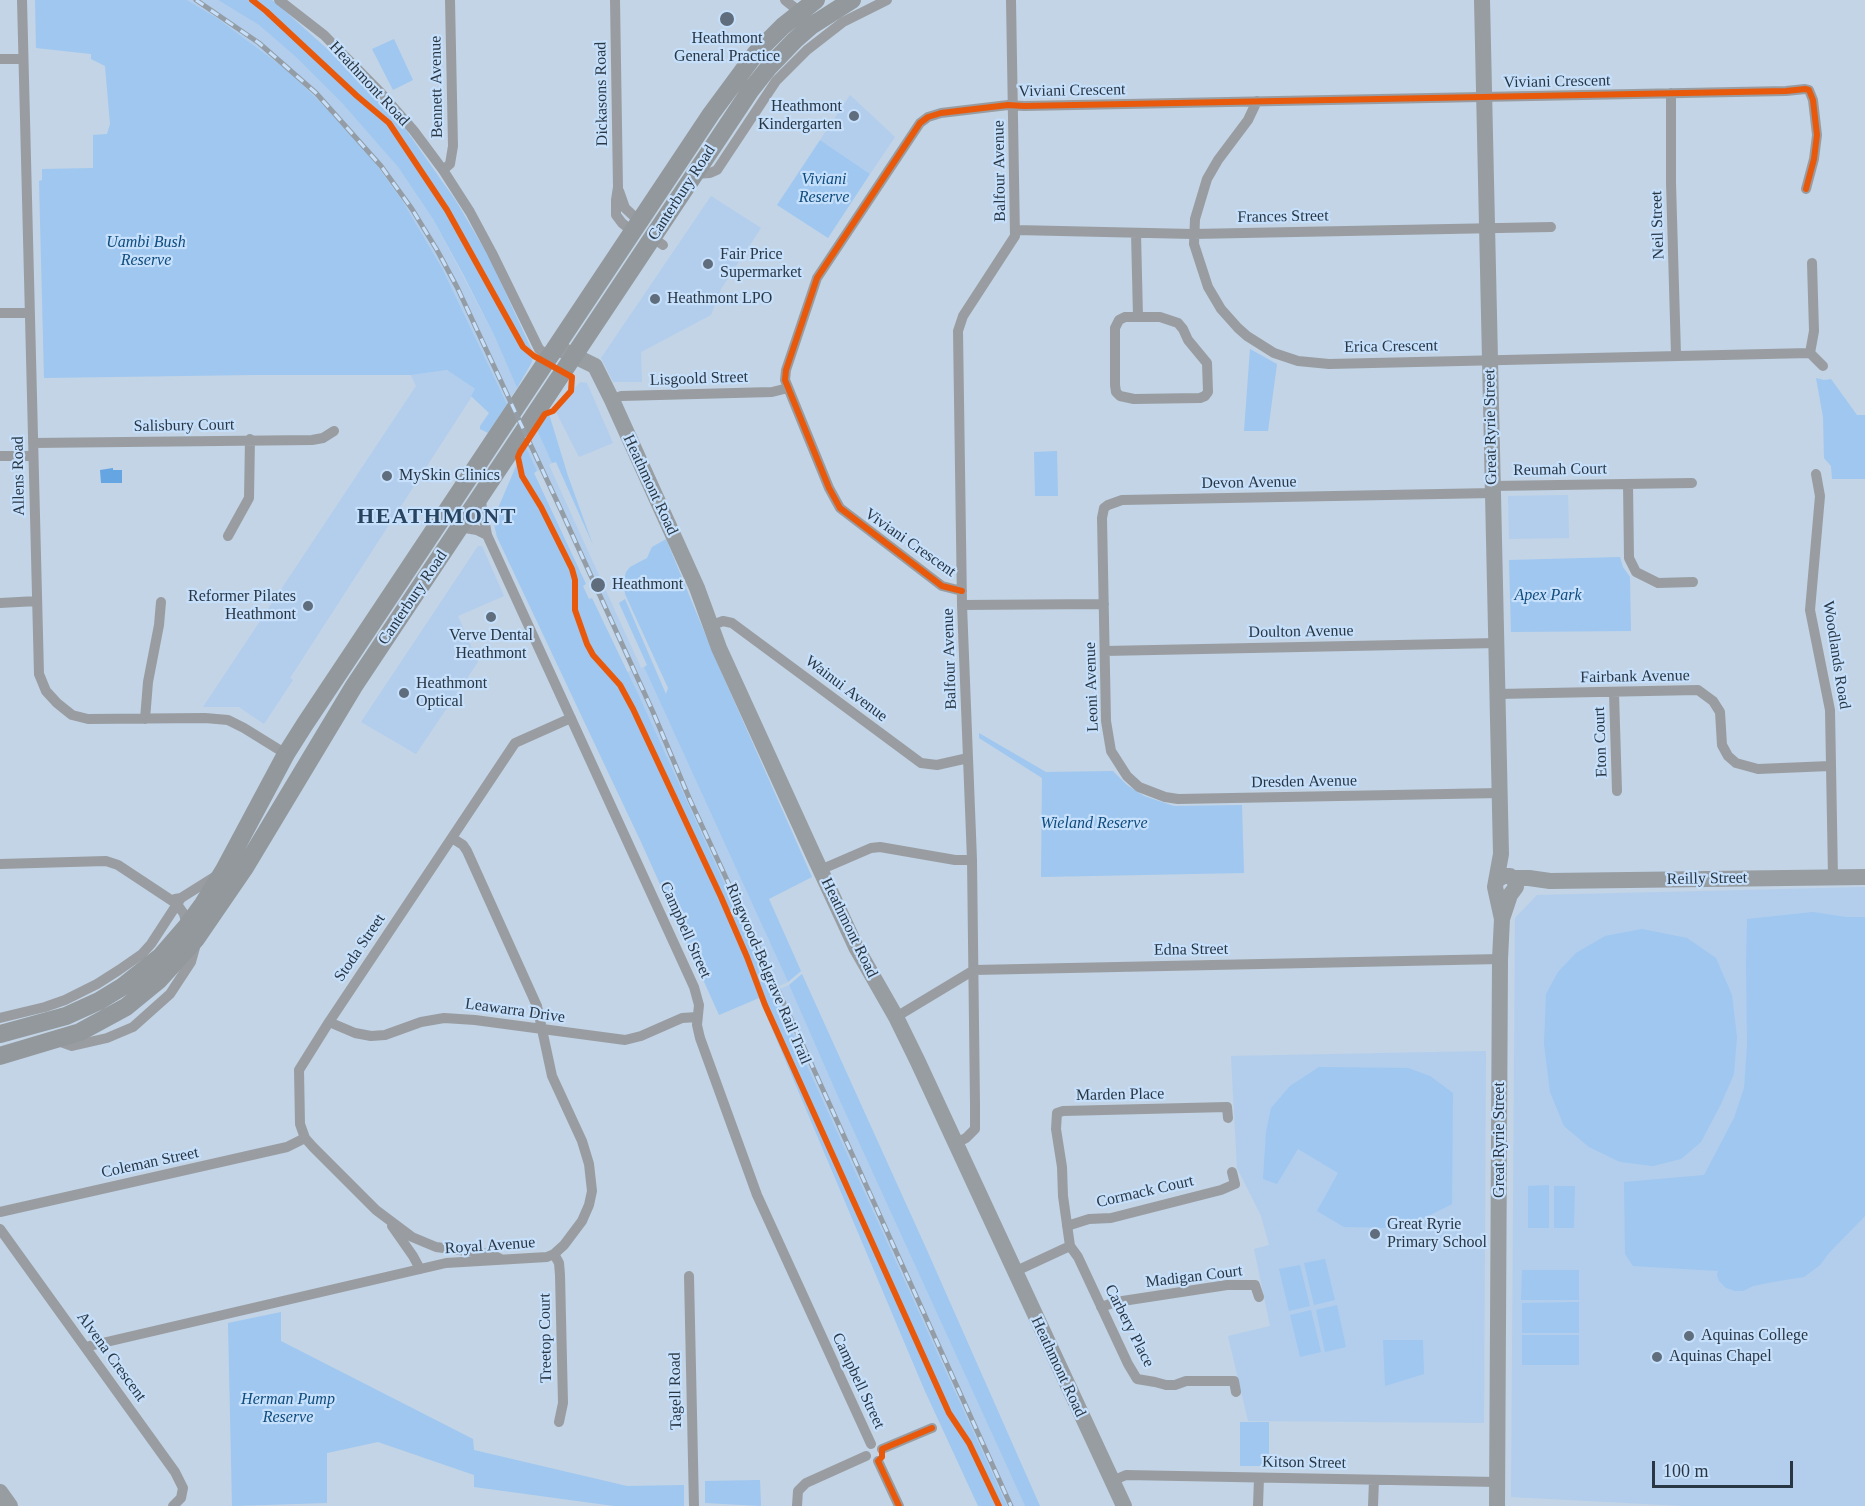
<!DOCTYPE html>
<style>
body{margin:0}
#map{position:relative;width:1865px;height:1506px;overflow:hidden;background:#c2d4e6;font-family:"Times New Roman",serif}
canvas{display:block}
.scale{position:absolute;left:1652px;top:1461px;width:141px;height:27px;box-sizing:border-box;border:3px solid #293644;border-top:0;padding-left:8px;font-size:18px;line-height:21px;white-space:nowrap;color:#293644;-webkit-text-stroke:4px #c6e0fb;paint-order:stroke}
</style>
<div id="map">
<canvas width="1865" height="1506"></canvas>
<div class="scale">100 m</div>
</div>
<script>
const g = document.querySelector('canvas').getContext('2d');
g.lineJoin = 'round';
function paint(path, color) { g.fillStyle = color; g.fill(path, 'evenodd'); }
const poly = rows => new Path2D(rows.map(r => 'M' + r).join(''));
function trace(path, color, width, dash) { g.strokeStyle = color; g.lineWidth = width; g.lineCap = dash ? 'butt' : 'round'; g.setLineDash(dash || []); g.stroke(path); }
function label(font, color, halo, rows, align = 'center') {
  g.font = font + ' "Times New Roman",serif'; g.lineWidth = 4.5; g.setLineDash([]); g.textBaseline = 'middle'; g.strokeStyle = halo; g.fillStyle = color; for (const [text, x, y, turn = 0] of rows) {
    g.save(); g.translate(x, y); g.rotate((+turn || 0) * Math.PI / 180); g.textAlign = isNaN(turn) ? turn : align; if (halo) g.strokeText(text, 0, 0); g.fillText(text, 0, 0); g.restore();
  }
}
const built = poly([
 [187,0,218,0,259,25,297,58,342,103,398,167,433,219,495,337,517,388,507,404,442,268,402,200,375,163,287,70,217,18],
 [850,95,895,137,870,174,820,140],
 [711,196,761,228,721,289,711,315,641,352,642,382,613,382,601,358],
 [447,370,476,390,290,678,293,680,264,724,239,707,203,707,416,386,411,375],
 [580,382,587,383,613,443,579,457,555,410],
 [536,428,552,463,549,465,641,668,644,667,788,982,772,989,627,673,631,670,540,470,537,471,525,445],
 [1568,495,1569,538,1509,539,1508,496],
 [478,546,482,546,504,596,458,616,478,662,416,754,361,722],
 [1865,887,1865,1506,1684,1506,1511,1497,1515,918,1537,895],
 [789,985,839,1099,1025,1506,1007,1506,773,992],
 [1486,1051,1484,1423,1248,1421,1228,1336,1270,1326,1254,1249,1269,1245,1261,1216,1237,1168,1231,1056]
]);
const green = poly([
 [35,0,187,0,217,18,287,70,327,109,375,163,402,200,442,268,507,404,488,433,480,429,480,426,489,413,471,396,475,389,447,370,411,375,252,375,44,378,39,181,42,180,42,169,93,168,93,135,107,134,110,124,105,66,91,59,91,54,36,48],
 [218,0,272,0,276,3,352,71,404,127,456,201,489,257,530,346,533,352,532,362,517,388,495,337,463,274,433,219,398,167,342,103,297,58,259,25],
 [394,39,413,80,393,90,372,49],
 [820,140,870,174,828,238,777,205],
 [1250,349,1277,364,1268,431,1244,431],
 [1816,378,1824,380,1831,379,1857,415,1865,415,1865,479,1832,479,1831,466,1824,458,1823,417],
 [549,414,568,476,593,545,556,462,552,463,536,428,545,416],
 [525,445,537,471,534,473,586,584,583,586,589,599,592,598,639,696,1007,1506,978,1506,924,1389,759,998,719,1015,641,842,497,537,493,520],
 [1057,451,1058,496,1035,496,1034,452],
 [666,539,715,658,812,877,769,899,801,971,788,982,644,667,647,665,619,603,625,599,666,694,668,688,625,594,624,580,626,572,630,567,647,558,652,547],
 [1620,557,1623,567,1630,577,1631,631,1511,632,1509,560],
 [979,733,1046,772,1113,771,1127,785,1144,796,1174,806,1242,805,1244,873,1041,877,1042,778,979,738],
 [1813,912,1846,917,1865,917,1865,1216,1829,1253,1820,1265,1804,1277,1773,1282,1753,1286,1743,1291,1735,1291,1726,1288,1719,1281,1717,1275,1718,1271,1633,1266,1625,1254,1624,1182,1704,1175,1734,1118,1744,1088,1747,1046,1746,963,1747,919],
 [1642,929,1687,938,1716,958,1732,995,1737,1037,1734,1074,1721,1104,1701,1142,1681,1159,1653,1166,1620,1162,1589,1147,1564,1126,1550,1092,1544,1044,1546,994,1558,972,1576,953,1605,936],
 [802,974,926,1248,1040,1506,1025,1506,839,1099,789,985],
 [1319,1067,1408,1068,1430,1076,1453,1093,1452,1204,1416,1222,1400,1228,1344,1227,1317,1211,1338,1173,1298,1149,1277,1184,1263,1179,1266,1132,1271,1108,1290,1086],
 [1549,1185,1549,1228,1528,1228,1528,1186],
 [1554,1186,1575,1186,1574,1228,1554,1228],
 [1325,1259,1335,1300,1314,1305,1304,1263],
 [1300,1265,1310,1306,1289,1311,1279,1269],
 [1522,1270,1579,1270,1579,1300,1521,1300],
 [1579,1302,1579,1333,1522,1333,1522,1303],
 [1337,1305,1346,1347,1325,1352,1316,1310],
 [1311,1310,1321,1352,1300,1357,1290,1315],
 [281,1312,281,1341,473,1439,474,1450,627,1486,684,1485,684,1506,614,1506,474,1487,474,1475,378,1442,327,1453,327,1503,232,1506,228,1323],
 [1522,1335,1579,1335,1579,1365,1522,1365],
 [1383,1340,1423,1340,1424,1374,1385,1386],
 [1240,1422,1269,1422,1269,1466,1240,1466],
 [760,1480,761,1506,705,1503,705,1481]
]);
const water = poly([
 [113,468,113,470,122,470,122,483,101,483,100,470]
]);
const street = poly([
 [22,0,39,674,46,691,57,703,72,715,88,719,205,718,228,720,244,728,286,754],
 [279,0,324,35,381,93,414,131,443,170,470,212,492,253,539,349,549,357],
 [615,0,618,187,616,200,616,215,622,223,632,231],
 [785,0,800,12],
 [0,59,23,59],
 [1671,93,1671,183,1676,355],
 [1257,101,1248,120,1218,160,1207,179,1195,219,1194,244,1208,287,1221,309,1238,328,1247,336,1274,353,1298,361,1329,364,1810,353],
 [443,170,450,164,453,146,450,0],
 [695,174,710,173,717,170,776,81,807,50,843,22,887,0],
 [619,191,625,208,639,221],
 [1016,230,1193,234,1551,227],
 [1136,233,1138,317],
 [653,238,663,245],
 [1812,263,1814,331,1810,353,1823,366],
 [0,313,30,313],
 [1125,317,1160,317,1178,323,1183,329,1188,340,1207,363,1208,392,1205,396,1200,398,1134,399,1120,396,1116,392,1115,385,1115,328,1119,320,1125,317],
 [612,400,621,396,772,392,788,388],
 [33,443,312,440,323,438,334,431],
 [0,456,33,456],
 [1816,474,1820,496,1810,610,1830,710,1833,877],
 [1628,484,1629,558,1636,572,1658,583,1693,582],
 [1492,486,1692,483],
 [1493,493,1122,500,1108,505,1104,508,1102,518,1106,721,1111,751,1127,776,1139,787,1165,797,1178,799,1500,793],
 [480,497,487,535,694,987,699,1005,697,1025,700,1038,757,1195,871,1444],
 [459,527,477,530,487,535],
 [228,536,249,498,250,439],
 [962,591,942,586,840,508,829,488,785,380,786,370,817,278,920,123,928,117,941,113,1008,105,1024,106,1786,91,1805,89,1809,90,1813,100,1817,135,1814,159,1806,189],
 [0,603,37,601],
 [962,605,1104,604],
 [710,626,723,621,732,623,921,763,937,765,968,758],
 [1105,651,1497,643],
 [1614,693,1617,791],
 [1498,694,1698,690,1713,701,1720,712,1722,745,1728,756,1736,763,1758,769,1830,766],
 [145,719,148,682,159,625,161,602],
 [0,864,106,861,118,865,177,904,184,914,187,926],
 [820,870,871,848,880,847,955,860,972,860],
 [175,899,181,898,216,876],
 [896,1017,974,970,1500,959],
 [0,1018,45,1007,65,1000,97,984,119,970,142,954,151,944,181,898],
 [329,1022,355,1033,371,1036,385,1035,421,1022,444,1018,475,1020,625,1040,641,1036,682,1018,697,1017],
 [58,1041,72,1046,107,1038,133,1027,170,994,191,962,196,944],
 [956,1143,966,1138,975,1129,975,1104,972,860,962,605,958,331,963,316,1015,236,1011,0],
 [0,1212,287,1147,305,1138],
 [392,1226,413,1256,420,1269],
 [1067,1226,1089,1219,1111,1218,1221,1190,1235,1184,1232,1172],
 [0,1229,175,1472,183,1488,181,1498,173,1506],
 [1070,1246,1063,1196,1062,1167,1056,1129,1057,1113,1063,1111,1227,1107,1228,1118],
 [554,1254,559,1263,560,1275,563,1403,559,1422],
 [499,1258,490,1254,436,1247,412,1237,376,1210,313,1147,305,1138,300,1124,299,1070,329,1022,515,743,571,718],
 [1014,1272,1070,1246,1078,1257,1128,1364,1137,1379,1155,1382,1166,1385,1175,1385,1186,1381,1234,1381,1236,1392],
 [689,1276,694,1506],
 [1101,1307,1116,1302,1227,1285,1255,1285,1259,1297],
 [85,1347,446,1263,547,1257,554,1254,564,1245,582,1221,589,1205,592,1191,589,1164,582,1141,552,1076,537,1006,467,851,463,845,452,838],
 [882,1449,932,1428],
 [878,1461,899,1506],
 [1112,1481,1126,1475,1497,1482],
 [797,1506,798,1491,806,1483,866,1456],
 [1258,1506,1259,1478],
 [1373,1506,1374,1480]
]);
const secondary = poly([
 [1482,0,1501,854,1495,887,1502,919],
 [556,347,595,366,612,400,697,588,719,648,813,854,856,947,896,1017,918,1062,1124,1506],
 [1513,878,1529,878,1550,881,1865,877],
 [0,1492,10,1506],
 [1497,1506,1500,959,1502,919,1510,895,1516,887,1515,881,1510,876,1503,876,1497,880]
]);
const primary = poly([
 [0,1034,66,1016,99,1001,122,987,161,956,187,926,203,904,224,870,286,754,305,724,711,114,756,53,783,26,816,0],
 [0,1056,80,1032,126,1007,159,980,196,939,244,869,354,686,750,91,769,67,795,40,811,26,852,0]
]);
const rail = poly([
 [196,0,259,43,316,93,381,166,412,209,437,250,457,287,561,510,653,712,690,800,777,988,1011,1506]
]);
const cycleway = poly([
 [252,0,266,11,357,96,389,123,447,210,523,347,534,356,572,377,571,391,553,411,545,414,520,452,518,457,522,476,541,507,572,569,575,580,575,610,587,644,593,655,620,685,633,709,721,897,747,957,765,1005,949,1413,969,1443,999,1506],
 [962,591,942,586,840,508,829,488,785,380,786,370,817,278,920,123,928,117,941,113,1008,105,1024,106,1786,91,1805,89,1809,90,1813,100,1817,135,1814,159,1806,189],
 [899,1506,878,1461,882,1457,882,1449,932,1428]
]);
const markers = [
 [727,19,8,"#5f6d7d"],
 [854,116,6,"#5f6d7d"],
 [708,264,6,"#5f6d7d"],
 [655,299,6,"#5f6d7d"],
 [387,476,6,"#5f6d7d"],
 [598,585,8,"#5f6d7d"],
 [308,606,6,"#5f6d7d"],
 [491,617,6,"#5f6d7d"],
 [404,693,6,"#5f6d7d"],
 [1375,1234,6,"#5f6d7d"],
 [1689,1336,6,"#5f6d7d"],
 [1657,1357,6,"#5f6d7d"]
];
const poiNames = [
 ["Heathmont",727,39,"center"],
 ["General Practice",727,57,"center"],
 ["Heathmont",842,107,"right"],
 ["Kindergarten",842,125,"right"],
 ["Fair Price",720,255],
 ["Supermarket",720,273],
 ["Heathmont LPO",667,299],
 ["MySkin Clinics",399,476],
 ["Heathmont",612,585],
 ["Reformer Pilates",296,597,"right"],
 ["Heathmont",296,615,"right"],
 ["Verve Dental",491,636,"center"],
 ["Heathmont",491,654,"center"],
 ["Heathmont",416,684],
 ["Optical",416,702],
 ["Great Ryrie",1387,1225],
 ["Primary School",1387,1243],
 ["Aquinas College",1701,1336],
 ["Aquinas Chapel",1669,1357]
];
const streetNames = [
 ["Viviani Crescent",1557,82,-1],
 ["Heathmont Road",369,84,47],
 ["Bennett Avenue",437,87,-91],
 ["Viviani Crescent",1072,91,-1],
 ["Dickasons Road",602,94,-91],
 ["Balfour Avenue",1000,171,-91],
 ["Canterbury Road",682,193,-57],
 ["Frances Street",1283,217,-1],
 ["Neil Street",1658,225,-92],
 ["Erica Crescent",1391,347,-1],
 ["Lisgoold Street",699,379,-2],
 ["Salisbury Court",184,426,-1],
 ["Great Ryrie Street",1491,427,-91],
 ["Reumah Court",1560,470,-1],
 ["Allens Road",19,476,-91],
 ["Devon Avenue",1249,483,-1],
 ["Heathmont Road",650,485,65],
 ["Viviani Crescent",910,543,35],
 ["Canterbury Road",413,598,-56],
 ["Doulton Avenue",1301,632,-1],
 ["Woodlands Road",1836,655,81],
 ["Balfour Avenue",950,659,-92],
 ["Fairbank Avenue",1635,677,-1],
 ["Leoni Avenue",1092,687,-92],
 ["Wainui Avenue",846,689,37],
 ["Eton Court",1601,742,-92],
 ["Dresden Avenue",1304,782,-1],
 ["Reilly Street",1707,879,-1],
 ["Heathmont Road",849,928,64],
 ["Campbell Street",685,930,66],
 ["Stoda Street",360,948,-56],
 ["Edna Street",1191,950,-1],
 ["Ringwood-Belgrave Rail Trail",768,974,67],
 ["Leawarra Drive",515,1011,8],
 ["Marden Place",1120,1095,-1],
 ["Great Ryrie Street",1500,1140,-90],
 ["Coleman Street",150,1163,-12],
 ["Cormack Court",1145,1192,-13],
 ["Royal Avenue",490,1246,-4],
 ["Madigan Court",1194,1277,-7],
 ["Carbery Place",1129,1326,63],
 ["Treetop Court",546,1338,-91],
 ["Alvena Crescent",111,1357,54],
 ["Heathmont Road",1058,1367,65],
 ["Campbell Street",858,1381,65],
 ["Tagell Road",676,1391,-91],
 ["Kitson Street",1304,1463,1]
];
const parkNames = [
 ["Viviani",824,180],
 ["Reserve",824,198],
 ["Uambi Bush",146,243],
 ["Reserve",146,261],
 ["Apex Park",1548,596],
 ["Wieland Reserve",1094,824],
 ["Herman Pump",288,1400],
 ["Reserve",288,1418]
];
const districtNames = [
 ["HEATHMONT",437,517]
];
paint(built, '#b2ceec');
paint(green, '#9fc7f0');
paint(water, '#64a5e2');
trace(street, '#999da1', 10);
trace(secondary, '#989da2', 16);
trace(primary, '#92989c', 18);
trace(rail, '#949da5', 5);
trace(rail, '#c6e0fb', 3, [9]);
trace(cycleway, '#e8590c', 6);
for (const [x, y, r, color] of markers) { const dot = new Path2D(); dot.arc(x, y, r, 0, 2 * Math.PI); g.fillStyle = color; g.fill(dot); trace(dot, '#c6e0fb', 2); }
label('16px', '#293644', '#c6e0fb', poiNames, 'left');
label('16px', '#293644', '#c6e0fb', streetNames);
label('italic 16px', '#0e4b7e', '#c6e0fb', parkNames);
g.letterSpacing = '1.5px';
label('bold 22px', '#28435f', '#c6e0fb', districtNames);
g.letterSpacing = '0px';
</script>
